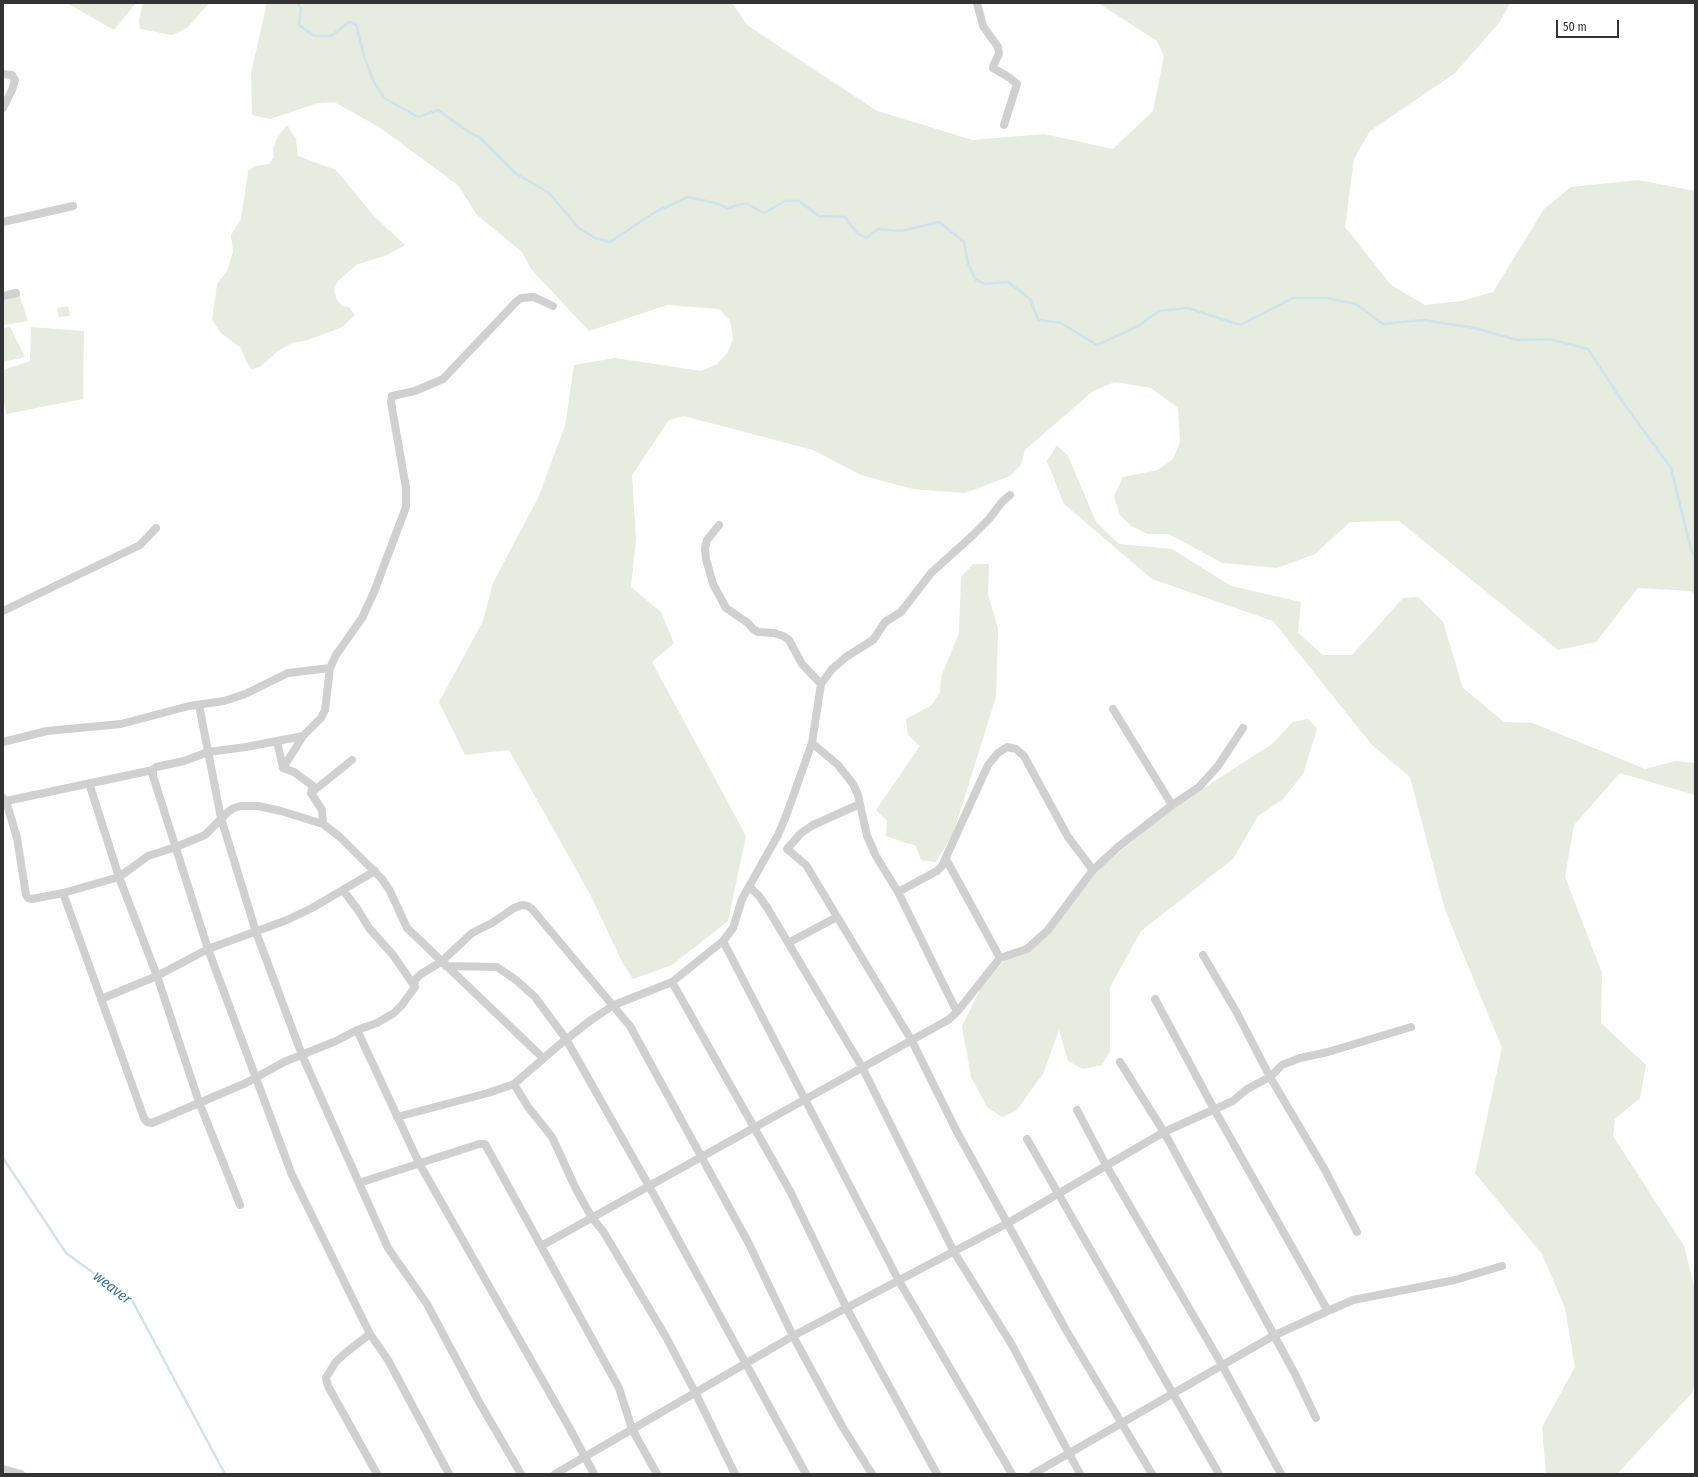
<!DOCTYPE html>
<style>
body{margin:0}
#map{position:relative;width:1698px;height:1477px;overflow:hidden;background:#fff;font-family:"Fira Sans Condensed",sans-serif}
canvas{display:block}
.frame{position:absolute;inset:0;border:4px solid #333;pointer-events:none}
.scale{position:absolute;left:1556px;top:20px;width:63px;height:18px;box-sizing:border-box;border:2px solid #333;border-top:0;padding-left:5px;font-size:12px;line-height:14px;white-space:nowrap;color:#333;-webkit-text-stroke:3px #fff;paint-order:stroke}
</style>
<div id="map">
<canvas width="1698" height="1477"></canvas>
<div class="frame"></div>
<div class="scale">50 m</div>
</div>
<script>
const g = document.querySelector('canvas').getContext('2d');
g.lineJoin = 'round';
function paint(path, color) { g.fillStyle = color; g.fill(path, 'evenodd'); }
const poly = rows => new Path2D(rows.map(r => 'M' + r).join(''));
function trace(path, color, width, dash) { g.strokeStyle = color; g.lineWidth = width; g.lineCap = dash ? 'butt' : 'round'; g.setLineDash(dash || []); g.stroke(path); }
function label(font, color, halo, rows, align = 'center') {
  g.font = font + ' "Fira Sans Condensed",sans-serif'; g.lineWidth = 4; g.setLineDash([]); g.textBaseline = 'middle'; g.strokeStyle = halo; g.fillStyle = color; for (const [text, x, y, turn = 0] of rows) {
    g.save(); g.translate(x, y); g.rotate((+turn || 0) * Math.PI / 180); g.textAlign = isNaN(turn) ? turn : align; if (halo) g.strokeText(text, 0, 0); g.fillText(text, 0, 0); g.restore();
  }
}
const green = poly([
 [67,3,136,3,114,30],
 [143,3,209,3,187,28,172,35,140,29,139,20],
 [267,3,732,3,747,25,877,111,973,140,1044,134,1113,149,1153,111,1164,56,1157,41,1098,3,1510,3,1499,23,1454,74,1370,131,1354,159,1345,227,1391,285,1425,305,1462,301,1493,292,1544,209,1571,187,1638,180,1695,191,1695,594,1690,591,1638,588,1596,642,1558,650,1399,521,1350,522,1315,554,1277,568,1222,563,1169,534,1148,534,1131,526,1120,515,1114,496,1123,477,1158,470,1173,459,1180,442,1178,408,1151,388,1115,382,1093,391,1025,450,1021,465,1010,476,965,493,913,489,861,475,813,450,684,416,669,420,632,475,636,539,631,587,661,612,674,643,652,662,746,836,728,921,672,965,633,979,623,964,591,896,509,750,465,755,439,702,483,621,493,583,538,498,565,426,574,365,615,358,701,371,717,364,728,352,733,338,730,320,719,309,667,305,589,331,531,269,522,252,476,214,458,185,379,127,334,102,318,103,270,119,252,115,251,73],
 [287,125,296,139,298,156,336,170,374,216,405,245,387,255,356,265,337,282,334,291,337,300,342,306,349,307,355,315,342,327,308,340,292,343,278,351,260,367,252,369,247,363,241,348,221,333,212,320,217,284,227,271,233,252,231,235,241,219,248,171,255,166,269,164,274,157,273,149,277,138],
 [19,294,28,321,3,325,3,296],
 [68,306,70,316,59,317,57,308],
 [10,327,25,357,3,362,3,328],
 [31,327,84,331,83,399,6,414,3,395,3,370,30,361],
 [1057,445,1068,456,1096,522,1119,544,1172,549,1231,586,1301,602,1298,633,1323,655,1352,655,1403,598,1418,597,1443,622,1463,688,1504,722,1533,723,1645,769,1676,761,1695,763,1695,795,1620,773,1574,825,1565,877,1602,973,1601,1023,1646,1065,1640,1098,1615,1119,1613,1136,1684,1246,1695,1290,1695,1383,1692,1393,1617,1474,1546,1474,1542,1427,1575,1367,1565,1308,1542,1254,1475,1173,1502,1048,1445,910,1410,777,1372,745,1273,621,1152,579,1064,504,1047,461],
 [973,564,989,564,988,595,998,628,996,697,953,834,936,862,921,860,916,846,886,836,887,821,876,810,920,746,908,735,906,719,932,705,940,692,941,677,959,633,961,577],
 [1308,719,1317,729,1303,774,1283,799,1258,816,1233,859,1141,931,1110,987,1110,1051,1102,1065,1083,1069,1068,1061,1059,1030,1043,1074,1016,1111,1002,1117,987,1107,971,1077,962,1026,983,984,1005,960,1054,924,1097,870,1176,806,1272,744,1293,722]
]);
const stream = poly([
 [298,3,301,9,299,25,314,36,331,36,349,22,356,24,364,56,374,82,384,98,418,117,438,110,470,133,479,137,515,173,549,193,579,228,595,238,610,242,655,212,688,197,715,203,728,208,746,203,764,213,785,201,799,201,819,216,845,217,857,233,866,238,878,229,901,231,939,222,964,242,968,264,976,280,985,284,1008,282,1030,299,1038,320,1061,323,1097,345,1138,326,1159,311,1188,308,1240,325,1293,298,1326,298,1356,304,1383,324,1423,320,1475,328,1517,340,1549,339,1588,349,1622,401,1671,468,1692,553,1695,556],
 [3,1158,66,1253,133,1302,225,1474]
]);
const street = poly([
 [977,3,983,26,998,47,999,54,994,64,993,68,1010,78,1017,84,1004,125],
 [3,74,12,75,15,80,12,90,3,108],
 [3,222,73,206],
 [3,296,16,293],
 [719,525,707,540,705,548,706,559,713,584,726,608,748,623,753,629,758,632,774,633,783,636,789,640,802,664,821,684],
 [3,611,140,545,156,528],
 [330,668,325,710,321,718,303,736,246,747,208,752,184,761,156,767,153,770,153,776,208,949,292,1175,370,1334,388,1360,449,1474],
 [199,705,221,818,256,932,302,1055,388,1248,427,1304,478,1400,521,1474],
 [1113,709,1172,805],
 [277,741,283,768,294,772,313,786,311,793,322,810,323,824],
 [3,742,47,731,121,724,189,706,224,701,245,694,288,673,330,668,336,655,362,618,374,592,406,507,406,488,391,402,392,396,415,391,443,379,516,302,521,298,534,297,553,306],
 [812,743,838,765,853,784,858,795,867,836,876,856,898,892,957,1012],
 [283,768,303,736],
 [89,783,119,877,157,976,199,1102,240,1205],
 [311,793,352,760],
 [3,798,6,801,17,838,26,895,28,898,32,899,63,893,119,877,148,856,176,847,205,835,229,811,234,808,241,806,258,806,281,811,323,824,340,837,382,879,390,891,407,928,543,1058],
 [6,801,153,770],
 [860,804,813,825,801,833,787,849,806,865,912,1041,956,1130,1066,1330,1152,1474],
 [946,859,1000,958],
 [749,886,759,896,768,909,862,1067,954,1252,1012,1345,1080,1474],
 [343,890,358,910,369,928,393,955,415,987],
 [898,892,937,871,942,866,988,765,998,753,1007,747,1016,749,1024,756,1068,837,1093,870],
 [63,893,144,1118,147,1122,152,1123,246,1083,284,1062,336,1041,357,1030,377,1023,394,1013,402,1005,415,987,414,981,421,974,441,962,472,933,492,923,514,908,522,905,528,906,532,909,630,1026,748,1242,793,1336,842,1426,872,1474],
 [723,941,899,1281,1012,1474],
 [788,943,837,917],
 [1203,955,1237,1013,1270,1077,1325,1170,1357,1232],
 [446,966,497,967,516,980,535,997,566,1039,649,1186,806,1474],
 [672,982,790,1191,847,1309,937,1474],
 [101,999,157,976,208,949,287,920,312,908,375,871],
 [1155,999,1214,1109,1328,1311],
 [357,1030,419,1163,569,1427,594,1474],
 [1120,1062,1164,1132,1295,1374,1316,1418],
 [514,1084,528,1107,552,1137,576,1189,592,1218,603,1231,666,1337,695,1392,735,1474],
 [1077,1110,1106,1165,1222,1365,1281,1474],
 [397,1117,488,1093,514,1084,559,1045,591,1020,614,1005,672,982,723,941,733,928,742,899,778,835,786,816,812,743,821,684,832,669,846,657,873,640,885,622,901,612,931,573,972,536,989,519,1002,502,1010,495],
 [1027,1139,1219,1474],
 [359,1183,479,1144,485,1144,619,1388,632,1429,657,1474],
 [541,1246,948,1020,957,1012,1000,958,1027,949,1048,930,1093,870,1118,847,1172,805,1199,787,1218,766,1243,728],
 [370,1334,344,1354,335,1363,326,1378,328,1386,377,1474],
 [3,1469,21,1474],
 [555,1474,793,1336,1008,1223,1164,1132,1233,1101,1247,1089,1270,1077,1282,1065,1300,1058,1328,1052,1411,1027],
 [1033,1474,1273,1336,1328,1311,1353,1300,1455,1280,1502,1266]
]);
const waterNames = [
 ["weaver",112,1288,38]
];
paint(green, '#e6ecdf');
trace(stream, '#cfe2ee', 2.5);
trace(street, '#d0d0d0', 8);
label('italic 15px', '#3f7597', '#fff', waterNames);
</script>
